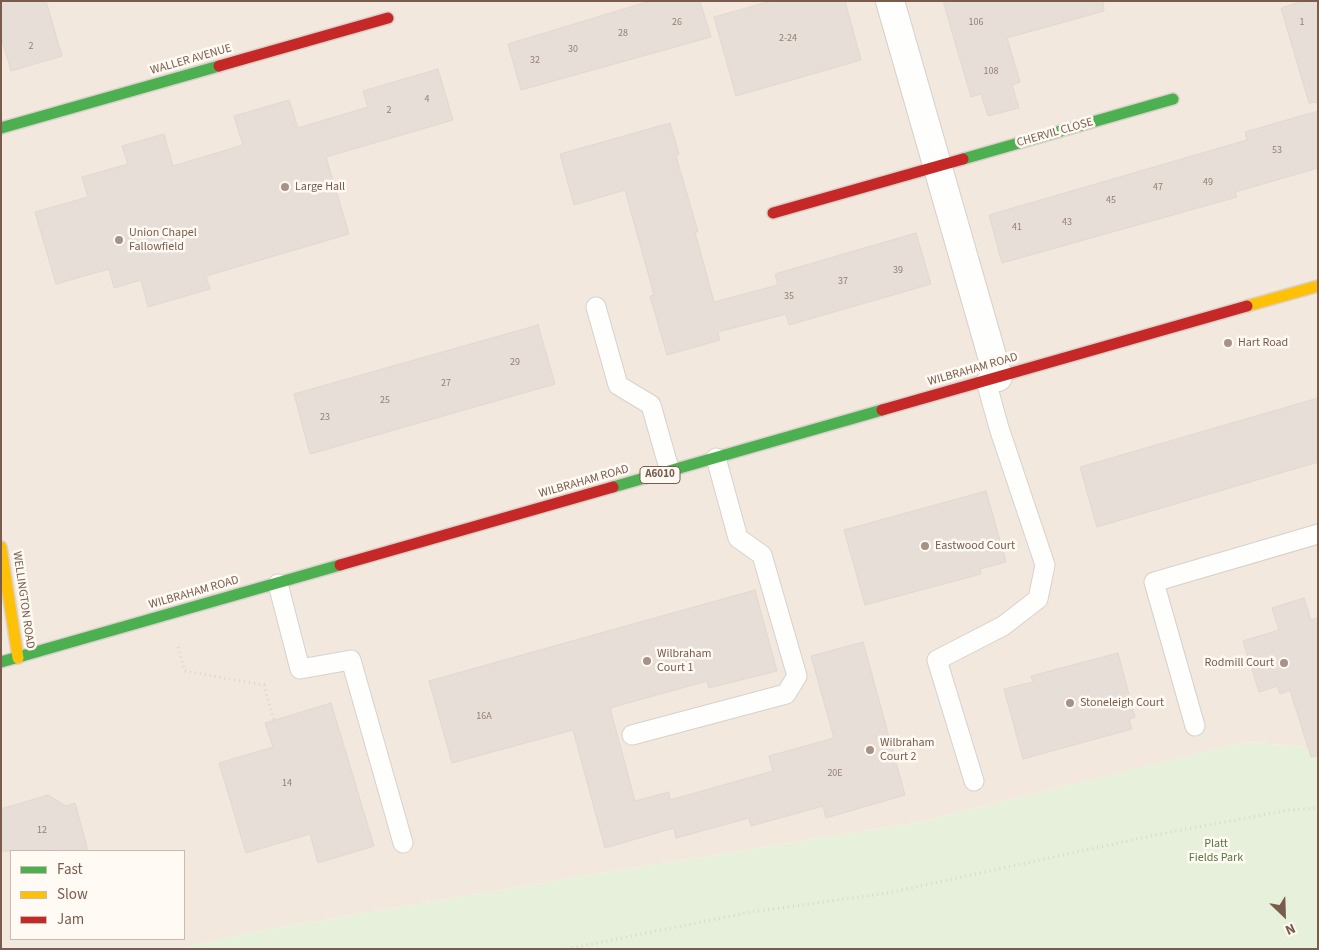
<!DOCTYPE html>
<style>
body{margin:0}
#map{position:relative;width:1319px;height:950px;overflow:hidden;background:#f9f5f0;font-family:"Source Sans 3",sans-serif}
canvas{display:block}
.frame{position:absolute;inset:0;border:2px solid #7a5c4d;pointer-events:none}
.legend{position:absolute;left:10px;top:850px;width:175px;height:90px;box-sizing:border-box;background:#fffaf3;border:1px solid #cabbb1;margin:0;padding:6px 9px;list-style:none;font-size:15px;color:#7a5c4d}
.legend li{display:flex;align-items:center;gap:10px;height:25px}
.legend b{width:25px;border:1px solid #cabbb1}
.north{position:absolute;left:1259px;top:890px;width:50px;height:50px;-webkit-text-stroke:4px #fffaf3;paint-order:stroke;rotate:156deg;font-size:14px;font-weight:700;line-height:20px;text-align:center;color:#7a5c4d}
.north::after{content:'';display:block;margin:auto;width:18px;height:22px;background:#7a5c4d;clip-path:polygon(50% 0,100% 100%,50% 72%,0 100%)}
</style>
<div id="map">
<canvas width="1319" height="950"></canvas>
<div class="frame"></div>
<ul class="legend">
<li><b style="height:6px;background:#4caf50"></b>Fast</li>
<li><b style="height:6px;background:#ffc107"></b>Slow</li>
<li><b style="height:6px;background:#c62828"></b>Jam</li>
</ul>
<div class="north">N</div>
</div>
<script>
const g = document.querySelector('canvas').getContext('2d');
g.lineJoin = 'round';
function paint(path, color) { g.fillStyle = color; g.fill(path, 'evenodd'); }
const poly = rows => new Path2D(rows.map(r => 'M' + r).join(''));
function trace(path, color, width, dash) { g.strokeStyle = color; g.lineWidth = width; g.lineCap = dash ? 'butt' : 'round'; g.setLineDash(dash || []); g.stroke(path); }
function label(font, color, halo, rows, align = 'center') {
  g.font = font + ' "Source Sans 3",sans-serif'; g.lineWidth = 5; g.setLineDash([]); g.textBaseline = 'middle'; g.strokeStyle = halo; g.fillStyle = color; for (const [text, x, y, turn = 0] of rows) {
    g.save(); g.translate(x, y); g.rotate((+turn || 0) * Math.PI / 180); g.textAlign = isNaN(turn) ? turn : align; if (halo) g.strokeText(text, 0, 0); g.fillText(text, 0, 0); g.restore();
  }
}
const residential = poly([
 [1,1,1318,1,1318,748,1245,742,920,822,590,875,253,932,180,949,1,949],
 [11,851,184,851,184,939,11,939]
]);
const green = poly([
 [1245,742,1318,748,1318,949,180,949,253,932,590,875,920,822]
]);
const building = poly([
 [1,1,46,1,62,56,11,71,1,37,1,1],
 [650,1,700,1,711,37,521,90,508,44,650,1],
 [771,1,845,1,861,60,736,96,714,17,771,1],
 [943,1,1103,1,1104,11,1007,38,1020,82,1012,85,1019,108,988,116,981,94,971,97,943,1],
 [1303,1,1318,1,1318,102,1309,103,1281,8,1303,1],
 [438,69,453,120,326,157,349,234,206,276,210,289,148,307,141,280,114,288,109,269,56,284,35,212,88,197,82,177,128,164,122,146,164,134,173,166,243,145,234,116,289,100,298,128,368,107,363,91,438,69],
 [1318,111,1318,168,1235,192,1237,197,1002,263,989,215,1247,140,1245,132,1318,111],
 [670,123,679,154,676,156,698,232,695,232,714,302,778,285,775,274,916,233,931,284,789,325,786,314,718,332,720,340,667,355,650,296,654,295,625,190,574,205,560,154,670,123],
 [538,325,555,384,310,454,294,394,538,325],
 [1318,398,1318,462,1097,527,1080,467,1318,398],
 [986,491,1006,562,980,569,981,574,865,605,844,530,986,491],
 [755,590,777,671,709,688,707,681,610,708,635,801,669,792,670,800,773,771,769,756,834,738,811,656,863,642,905,795,826,818,823,806,751,826,749,818,676,838,674,828,605,848,573,730,452,763,429,681,755,590],
 [1304,598,1311,620,1318,618,1318,756,1311,757,1290,690,1280,694,1277,686,1259,692,1243,641,1279,630,1272,608,1304,598],
 [1118,653,1135,717,1129,719,1132,729,1023,759,1004,689,1033,682,1031,676,1118,653],
 [331,703,374,846,318,863,310,834,246,853,219,763,273,747,265,723,331,703],
 [48,795,66,806,75,803,88,851,1,851,1,809,48,795]
]);
const path = poly([
 [178,647,185,671,264,685,274,720],
 [567,949,751,912,888,893,1155,835,1289,810,1318,808]
]);
const lane = poly([
 [596,307,618,385,651,405,670,472],
 [278,584,300,669,351,660,403,843],
 [1195,726,1154,582,1318,534],
 [632,735,786,694,797,676,762,555,738,538,716,458],
 [974,781,937,660,1003,626,1038,599,1045,565,999,428,986,381]
]);
const street = poly([
 [890,1,998,377]
]);
const fast = poly([
 [1,128,219,66],
 [963,159,1173,99],
 [613,487,882,410],
 [1,662,340,565]
]);
const slow = poly([
 [1247,306,1318,286],
 [1,547,18,658]
]);
const jam = poly([
 [219,66,388,18],
 [773,213,963,159],
 [882,410,1247,306],
 [340,565,613,487]
]);
const markers = [
 [285,187,5,"#a69286"],
 [119,240,5,"#a69286"],
 [1228,343,5,"#a69286"],
 [925,546,5,"#a69286"],
 [647,661,5,"#a69286"],
 [1284,663,5,"#a69286"],
 [1070,703,5,"#a69286"],
 [870,750,5,"#a69286"]
];
const numberNames = [
 ["26",677,23],
 ["106",976,23],
 ["1",1302,23],
 ["28",623,34],
 ["2-24",788,39],
 ["2",31,47],
 ["30",573,50],
 ["32",535,61],
 ["108",991,72],
 ["4",427,100],
 ["2",389,111],
 ["53",1277,151],
 ["49",1208,183],
 ["47",1158,188],
 ["45",1111,201],
 ["43",1067,223],
 ["41",1017,228],
 ["39",898,271],
 ["37",843,282],
 ["35",789,297],
 ["29",515,363],
 ["27",446,384],
 ["25",385,401],
 ["23",325,418],
 ["16A",484,717],
 ["20E",835,774],
 ["14",287,784],
 ["12",42,831]
];
const shields = [
 [660,475,40]
];
const shieldNames = [
 ["A6010",660,475]
];
const streetNames = [
 ["WALLER AVENUE",191,60,-16],
 ["CHERVIL CLOSE",1055,133,-16],
 ["WILBRAHAM ROAD",973,370,-16],
 ["WILBRAHAM ROAD",584,482,-16],
 ["WILBRAHAM ROAD",194,593,-16],
 ["WELLINGTON ROAD",23,600,82]
];
const poiNames = [
 ["Large Hall",295,187],
 ["Union Chapel",129,233],
 ["Fallowfield",129,247],
 ["Hart Road",1238,343],
 ["Eastwood Court",935,546],
 ["Wilbraham",657,654],
 ["Court 1",657,668],
 ["Rodmill Court",1274,663,"right"],
 ["Stoneleigh Court",1080,703],
 ["Wilbraham",880,743],
 ["Court 2",880,757]
];
const parkNames = [
 ["Platt",1216,844],
 ["Fields Park",1216,858]
];
paint(residential, '#f2e8de');
paint(green, '#e7f0db');
paint(building, '#e6ded7');
trace(building, '#e2d8d2', 1);
trace(lane, '#d7d1cb', 21);
trace(street, '#d7d1cb', 30);
trace(fast, '#d9d2cb', 14);
trace(slow, '#d9d2cb', 14);
trace(jam, '#d9d2cb', 14);
trace(path, '#dcd5d0', 3, [1, 4]);
trace(lane, '#fefefd', 19);
trace(street, '#fefefd', 28);
trace(fast, '#4caf50', 11);
trace(slow, '#ffc107', 11);
trace(jam, '#c62828', 11);
for (const [x, y, r, color] of markers) { const dot = new Path2D(); dot.arc(x, y, r, 0, 2 * Math.PI); g.fillStyle = color; g.fill(dot); trace(dot, '#fffaf3', 2); }
label('10px', '#977e72', null, numberNames);
for (const [x, y, w] of shields) { const box = new Path2D(); box.roundRect(x - w / 2, y - 8.5, w, 17, 4); g.fillStyle = '#fffaf3'; g.fill(box); trace(box, '#7a5c4d', 1); }
label('bold 11px', '#7a5c4d', null, shieldNames);
label('12px', '#7a5c4d', '#fffaf3', streetNames);
label('12px', '#7a5c4d', '#fffaf3', poiNames, 'left');
label('12px', '#537a41', '#fffaf3', parkNames);
</script>
